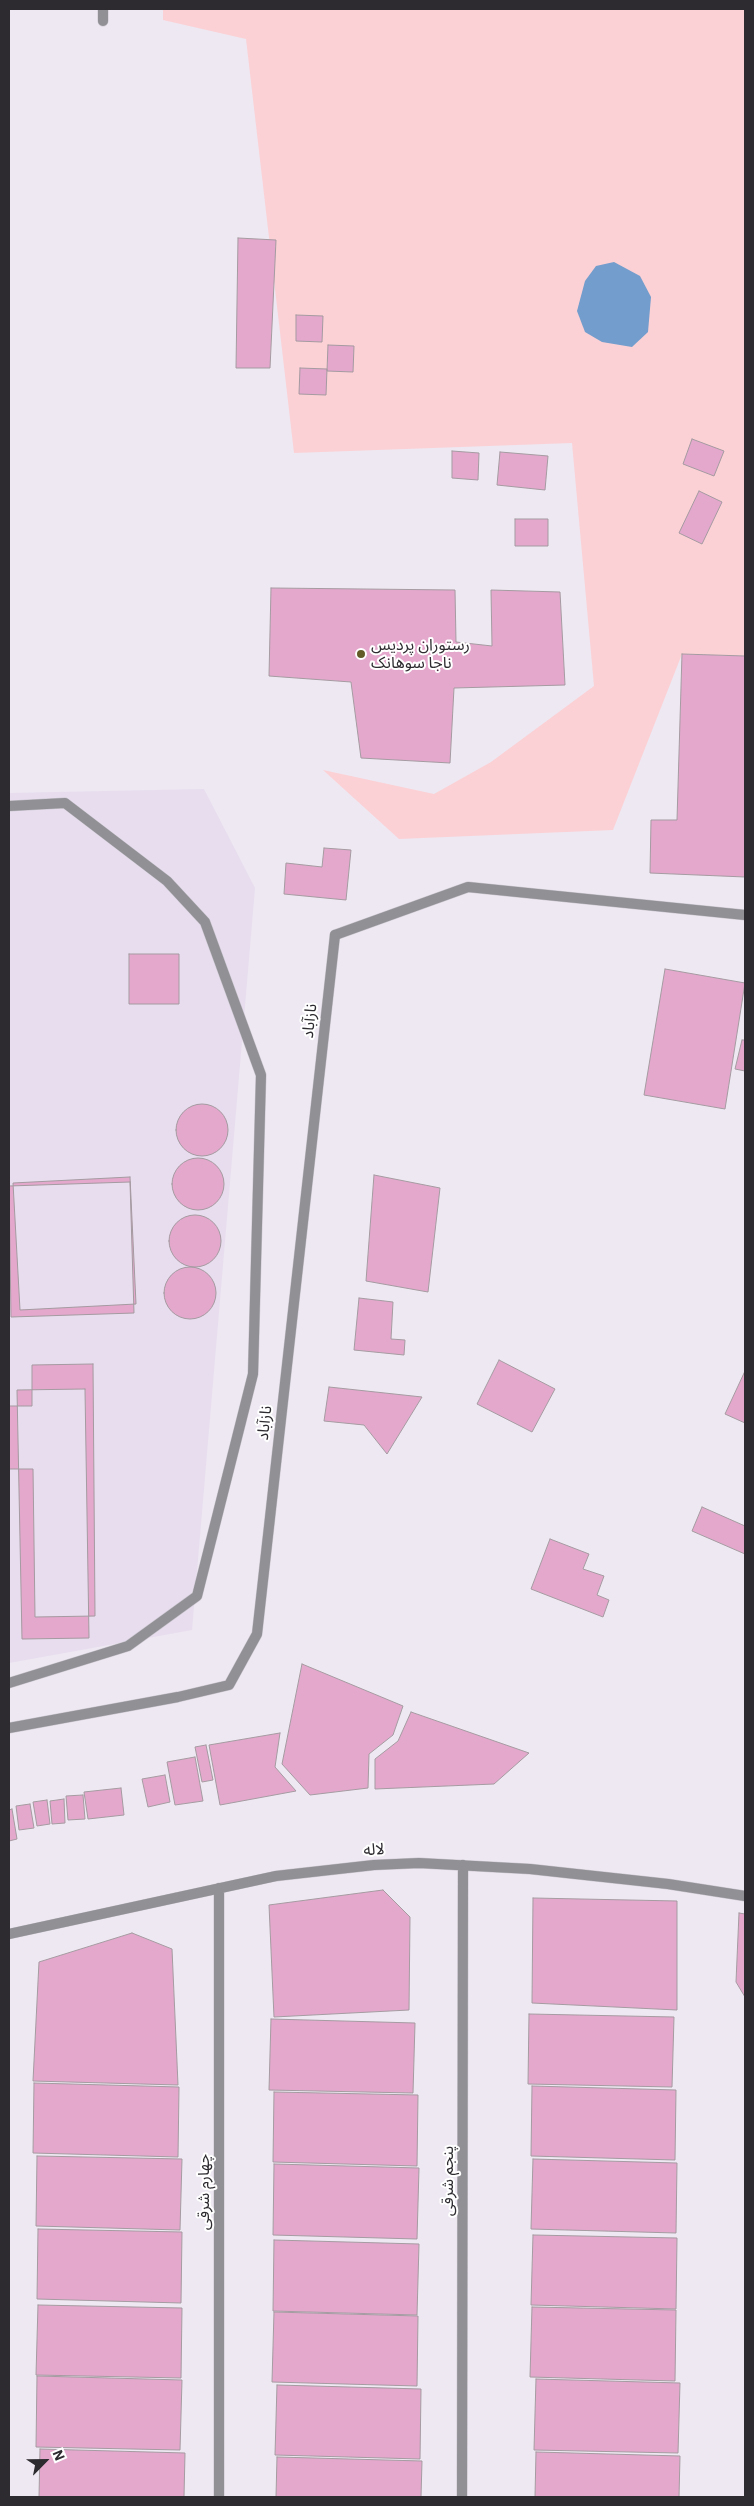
<!DOCTYPE html>
<meta charset="utf-8">
<style>
body{margin:0}
#map{position:relative;width:754px;height:2506px;overflow:hidden;background:#eee8f2;font-family:"IBM Plex Sans",sans-serif}
canvas{display:block}
.frame{position:absolute;inset:0;border:10px solid #2d2b2f;pointer-events:none}
.north{position:absolute;left:20px;top:2436px;width:50px;height:50px;-webkit-text-stroke:4px #fff;paint-order:stroke;rotate:67deg;font-size:14px;font-weight:700;line-height:20px;text-align:center;color:#2d2b2f}
.north::after{content:'';display:block;margin:auto;width:18px;height:22px;background:#2d2b2f;clip-path:polygon(50% 0,100% 100%,50% 72%,0 100%)}
</style>
<div id="map">
<canvas width="754" height="2506"></canvas>
<div class="frame"></div>
<div class="north">N</div>
</div>
<script>
const g = document.querySelector('canvas').getContext('2d');
g.lineJoin = 'round';
function paint(path, color) { g.fillStyle = color; g.fill(path, 'evenodd'); }
const poly = rows => new Path2D(rows.map(r => 'M' + r).join(''));
function trace(path, color, width, dash) { g.strokeStyle = color; g.lineWidth = width; g.lineCap = dash ? 'butt' : 'round'; g.setLineDash(dash || []); g.stroke(path); }
function label(font, color, halo, rows, align = 'center') {
  g.font = font + ' "IBM Plex Sans","Noto Sans Arabic",sans-serif'; g.lineWidth = 4; g.setLineDash([]); g.textBaseline = 'middle'; g.strokeStyle = halo; g.fillStyle = color; for (const [text, x, y, turn = 0] of rows) {
    g.save(); g.translate(x, y); g.rotate((+turn || 0) * Math.PI / 180); g.textAlign = isNaN(turn) ? turn : align; if (halo) g.strokeText(text, 0, 0); g.fillText(text, 0, 0); g.restore();
  }
}
const built = poly([
 [204,789,255,888,192,1630,9,1663,9,793]
]);
const green = poly([
 [163,9,745,9,745,656,682,654,613,830,399,839,323,770,434,794,491,762,594,686,572,443,294,453,246,39,163,20]
]);
const water = poly([
 [614,262,640,276,651,297,648,332,632,347,602,342,585,332,577,311,585,281,596,266]
]);
const building = poly([
 [238,238,276,240,270,368,236,368,238,238],
 [296,315,323,316,322,342,296,341,296,315],
 [328,345,354,346,353,372,327,371,328,345],
 [300,368,327,369,326,395,299,394,300,368],
 [692,439,724,451,714,476,683,464,692,439],
 [452,451,479,453,478,480,452,478,452,451],
 [500,452,548,456,545,490,497,485,500,452],
 [699,491,722,502,702,544,679,533,699,491],
 [515,519,548,519,548,546,515,546,515,519],
 [271,588,455,590,456,642,492,646,491,590,560,592,565,685,454,688,450,763,361,758,351,682,269,676,271,588],
 [682,654,745,656,745,877,650,873,651,820,677,820,682,654],
 [324,848,351,850,346,900,284,894,286,863,322,867,324,848],
 [129,954,179,954,179,1004,129,1004,129,954],
 [665,969,745,983,725,1109,644,1095,665,969],
 [742,1040,745,1040,745,1071,735,1069,742,1040],
 '176 1130a26 26 0 1 1 52 0a26 26 0 1 1-52 0Z',
 '172 1184a26 26 0 1 1 52 0a26 26 0 1 1-52 0Z',
 [374,1175,440,1188,428,1292,366,1281,374,1175],
 [130,1177,136,1304,20,1310,13,1183,130,1177],
 [130,1182,134,1313,11,1317,9,1186,130,1182],
 '169 1241a26 26 0 1 1 52 0a26 26 0 1 1-52 0Z',
 '164 1293a26 26 0 1 1 52 0a26 26 0 1 1-52 0Z',
 [359,1298,393,1302,391,1339,405,1340,404,1355,354,1350,359,1298],
 [499,1360,555,1389,532,1432,477,1404,499,1360],
 [93,1364,95,1616,35,1617,33,1469,9,1469,9,1406,32,1406,32,1365,93,1364],
 [745,1371,745,1423,725,1414,745,1371],
 [329,1387,422,1397,387,1454,364,1425,324,1421,329,1387],
 [85,1389,89,1638,22,1639,17,1390,85,1389],
 [702,1507,745,1526,745,1554,692,1531,702,1507],
 [550,1539,589,1554,583,1569,604,1576,597,1595,609,1600,603,1617,531,1589,550,1539],
 [302,1664,403,1706,393,1735,369,1754,368,1788,310,1795,282,1764,302,1664],
 [411,1712,529,1753,494,1784,375,1789,375,1759,398,1741,411,1712],
 [280,1733,275,1767,296,1791,220,1805,209,1745,280,1733],
 [206,1745,213,1780,202,1782,195,1747,206,1745],
 [195,1757,203,1801,175,1805,167,1762,195,1757],
 [165,1775,170,1802,148,1807,142,1779,165,1775],
 [121,1788,124,1815,88,1819,84,1792,121,1788],
 [83,1795,85,1819,68,1820,66,1796,83,1795],
 [64,1799,65,1823,52,1824,50,1801,64,1799],
 [47,1800,50,1824,37,1826,33,1802,47,1800],
 [30,1804,34,1828,19,1830,16,1806,30,1804],
 [12,1809,17,1839,9,1841,9,1810,12,1809],
 [383,1890,410,1917,409,2010,274,2017,269,1905,383,1890],
 [533,1898,677,1901,677,2010,532,2003,533,1898],
 [739,1913,745,1914,745,1997,736,1982,739,1913],
 [132,1933,172,1949,178,2085,33,2081,39,1962,132,1933],
 [529,2014,674,2017,672,2087,528,2084,529,2014],
 [271,2019,415,2023,413,2093,269,2090,271,2019],
 [34,2083,179,2087,178,2157,33,2153,34,2083],
 [532,2086,676,2090,675,2160,531,2156,532,2086],
 [274,2092,418,2095,417,2166,273,2162,274,2092],
 [37,2156,182,2159,180,2230,36,2226,37,2156],
 [533,2159,677,2163,676,2233,531,2229,533,2159],
 [274,2164,419,2168,417,2239,273,2235,274,2164],
 [38,2229,182,2232,181,2303,37,2299,38,2229],
 [533,2235,677,2238,676,2309,531,2305,533,2235],
 [274,2240,419,2244,417,2315,273,2311,274,2240],
 [38,2305,182,2308,181,2378,36,2375,38,2305],
 [532,2307,676,2310,675,2381,530,2377,532,2307],
 [274,2312,418,2316,417,2386,272,2382,274,2312],
 [37,2376,182,2380,180,2450,36,2447,37,2376],
 [536,2379,680,2383,678,2453,534,2450,536,2379],
 [277,2385,421,2389,420,2459,275,2455,277,2385],
 [40,2449,185,2453,184,2497,39,2497,40,2449],
 [536,2452,680,2456,679,2497,535,2497,536,2452],
 [277,2457,422,2461,421,2497,276,2497,277,2457]
]);
const lane = poly([
 [9,806,65,803,167,881,205,922,261,1075,253,1374,197,1596,128,1646,9,1683],
 [335,935,468,887,745,915]
]);
const street = poly([
 [103,9,103,21],
 [9,1728,178,1697,229,1685,257,1634,335,935],
 [219,1888,219,2497],
 [9,1934,276,1876,374,1865,419,1863,530,1869,668,1884,745,1896],
 [462,2497,463,1865]
]);
const markers = [
 [361,654,5,"#625a27"]
];
const poiNames = [
 ["رستوران پردیس",371,645],
 ["ناجا سوهانک",371,663]
];
const streetNames = [
 ["نازآباد",310,1021,-84],
 ["نازآباد",265,1423,-84],
 ["لاله",374,1850,-3],
 ["پنجم شرقی",448,2181,-90],
 ["چهارم شرقی",204,2192,-90]
];
paint(built, '#e7ddee');
paint(green, '#fbd1d5');
paint(water, '#729dcc');
paint(building, '#e4a8cd');
trace(building, '#a59ba1', 1);
trace(lane, '#cbc6cf', 11);
trace(street, '#cbc6cf', 11);
trace(lane, '#909095', 10);
trace(street, '#909095', 10);
for (const [x, y, r, color] of markers) { const dot = new Path2D(); dot.arc(x, y, r, 0, 2 * Math.PI); g.fillStyle = color; g.fill(dot); trace(dot, '#fff', 2); }
label('16px', '#2d2b2f', '#fff', poiNames, 'left');
label('16px', '#2d2b2f', '#fff', streetNames);
</script>
